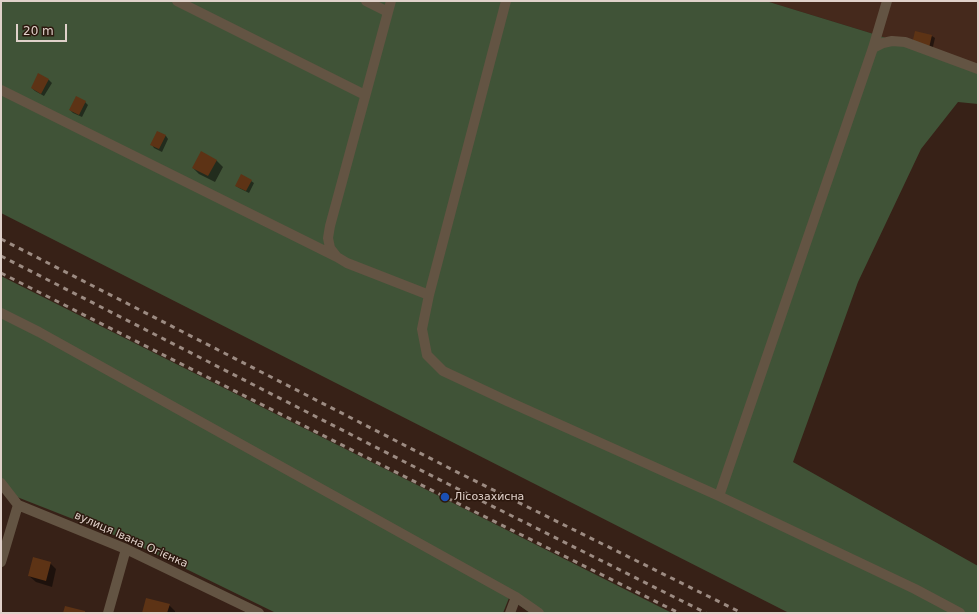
<!DOCTYPE html>
<meta charset="utf-8">
<style>
body{margin:0}
#map{position:relative;width:979px;height:614px;overflow:hidden;background:#372117;font-family:"DejaVu Sans",sans-serif}
canvas{display:block}
.frame{position:absolute;inset:0;border:2px solid #e0d1ca;pointer-events:none}
.scale{position:absolute;left:16px;top:24px;width:51px;height:18px;box-sizing:border-box;border:2px solid #e0d1ca;border-top:0;padding-left:5px;font-size:12px;line-height:14px;white-space:nowrap;color:#e0d1ca;-webkit-text-stroke:3px #2c180e;paint-order:stroke}
</style>
<div id="map">
<canvas width="979" height="614"></canvas>
<div class="frame"></div>
<div class="scale">20 m</div>
</div>
<script>
const g = document.querySelector('canvas').getContext('2d');
g.lineJoin = 'round';
function paint(path, color) { g.fillStyle = color; g.fill(path, 'evenodd'); }
const poly = rows => new Path2D(rows.map(r => 'M' + r).join(''));
function trace(path, color, width, dash) { g.strokeStyle = color; g.lineWidth = width; g.lineCap = dash ? 'butt' : 'round'; g.setLineDash(dash || []); g.stroke(path); }
function label(font, color, halo, rows, align = 'center') {
  g.font = font + ' "DejaVu Sans",sans-serif'; g.lineWidth = 3; g.setLineDash([]); g.textBaseline = 'middle'; g.strokeStyle = halo; g.fillStyle = color; for (const [text, x, y, turn = 0] of rows) {
    g.save(); g.translate(x, y); g.rotate((+turn || 0) * Math.PI / 180); g.textAlign = isNaN(turn) ? turn : align; if (halo) g.strokeText(text, 0, 0); g.fillText(text, 0, 0); g.restore();
  }
}
const built = poly([
 [766,1,978,1,978,69,877,35]
]);
const green = poly([
 [1,1,766,1,877,35,978,69,978,104,958,102,921,149,858,282,793,462,978,566,978,613,789,613,1,213],
 [1,276,672,613,530,613,509,598,503,613,276,613,129,541,17,497,1,483]
]);
const shadow = poly([
 [932,36,935,38,932,51,916,47],
 [39,75,49,80,52,83,44,96,35,91,32,88],
 [85,102,88,105,82,117,73,113,70,110],
 [158,132,166,136,168,139,162,152,154,148,152,145],
 [216,160,223,167,215,182,199,174,193,168],
 [251,181,254,183,249,193,239,188,236,186],
 [50,563,56,569,52,587,36,582,29,576],
 [169,605,175,611,175,613,143,613]
]);
const building = poly([
 [915,31,932,35,929,48,912,44],
 [38,73,49,79,41,94,31,88],
 [76,96,86,101,79,115,69,110],
 [157,131,166,135,159,149,150,145],
 [201,151,217,160,208,176,192,168],
 [241,174,252,180,246,191,235,186],
 [33,557,51,562,46,581,28,576],
 [146,598,170,604,167,613,142,613],
 [65,606,85,611,85,613,63,613]
]);
const minor = poly([
 [177,1,365,95],
 [366,1,388,12],
 [391,1,330,226,328,238,330,248,337,257,347,263,429,295],
 [506,1,429,295,422,329,427,355,443,371,507,401,719,496,915,589,960,613],
 [873,48,883,43,892,41,905,42,978,69],
 [1,90,337,257],
 [1,313,39,332,516,597,539,613],
 [1,483,18,505,126,549,259,613],
 [719,496,873,48,887,1],
 [1,562,18,505],
 [108,613,126,549],
 [510,613,516,597]
]);
const rail = poly([
 [1,239,455,471,742,613],
 [1,256,448,484,706,613],
 [1,273,445,497,679,613]
]);
const markers = [
 [445,497,5,"#1a4fb4"]
];
const poiNames = [
 ["Лісозахисна",454,497]
];
const streetNames = [
 ["вулиця Івана Огієнка",131,540,24]
];
paint(built, '#45291c');
paint(green, '#405337');
paint(shadow, '#0007');
paint(building, '#5d3315');
trace(minor, '#635443', 10);
trace(rail, '#9c8b82', 3, [5, 5]);
for (const [x, y, r, color] of markers) { const dot = new Path2D(); dot.arc(x, y, r, 0, 2 * Math.PI); g.fillStyle = color; g.fill(dot); trace(dot, '#2c180e', 1.5); }
label('11px', '#e0d1ca', '#2c180e', poiNames, 'left');
label('11px', '#e0d1ca', '#2c180e', streetNames);
</script>
